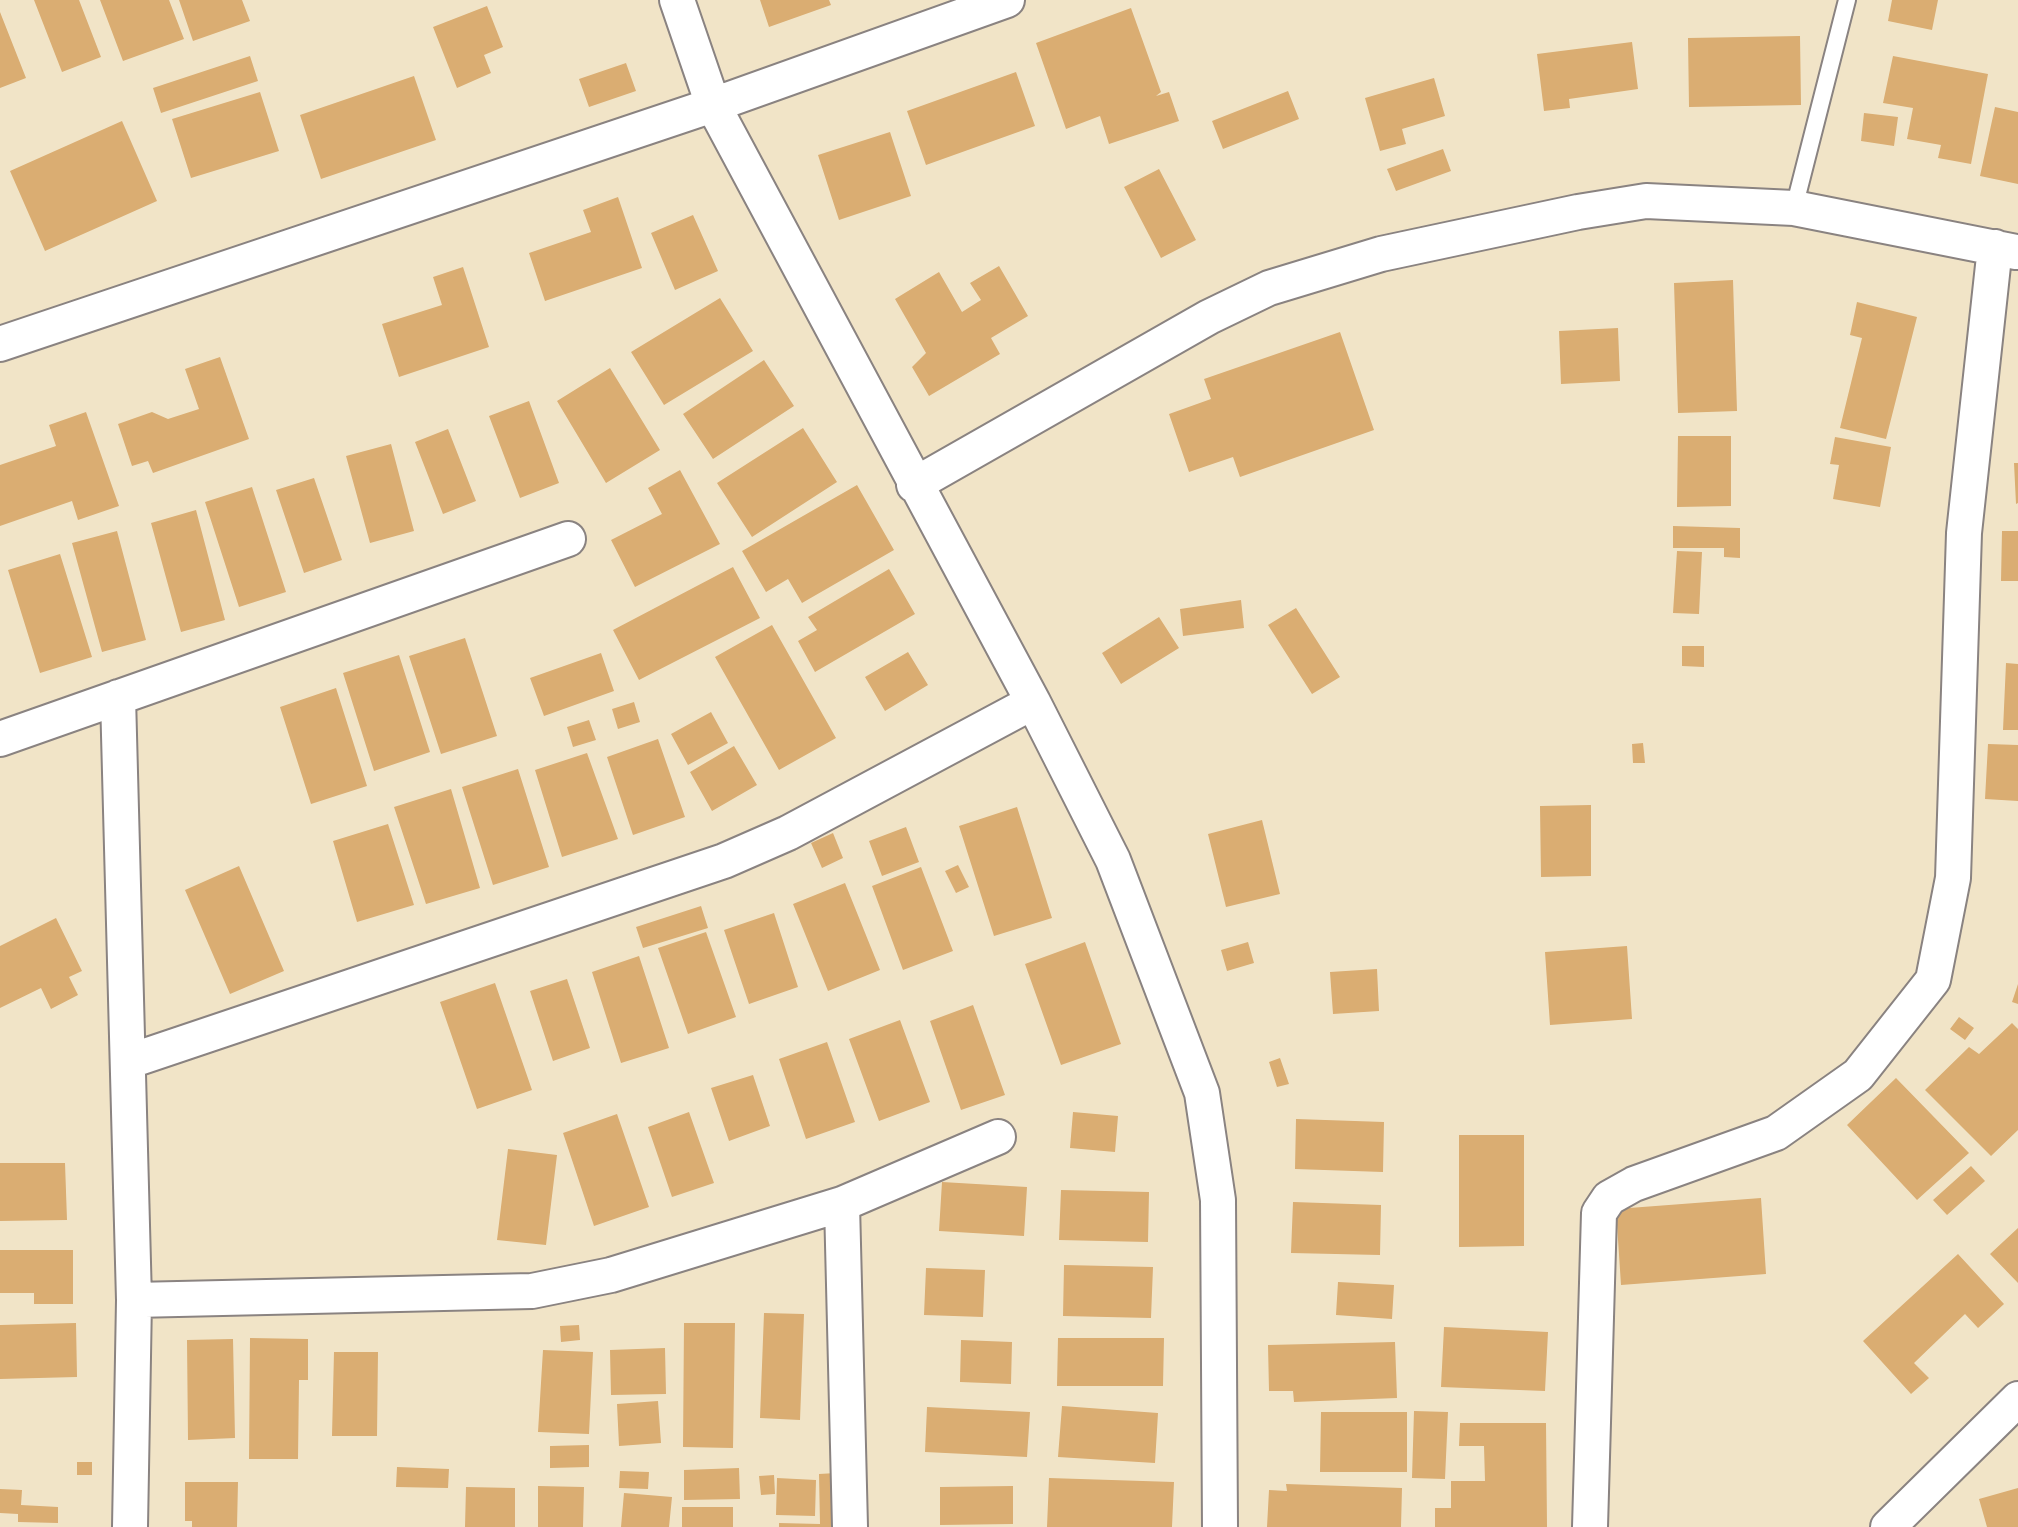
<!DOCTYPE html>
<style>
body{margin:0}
canvas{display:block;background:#f1e4c7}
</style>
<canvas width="2018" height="1527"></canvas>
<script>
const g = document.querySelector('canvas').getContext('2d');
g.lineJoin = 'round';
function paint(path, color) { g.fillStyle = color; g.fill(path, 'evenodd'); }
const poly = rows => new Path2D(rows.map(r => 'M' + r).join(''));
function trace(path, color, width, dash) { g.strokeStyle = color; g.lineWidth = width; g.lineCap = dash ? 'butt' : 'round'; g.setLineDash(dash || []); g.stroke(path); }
const building = poly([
 [34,0,79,0,101,57,62,72],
 [100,0,169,0,184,39,123,61],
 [179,0,242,0,250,21,193,41],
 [760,0,829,0,831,5,769,27],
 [1892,0,1938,0,1932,30,1888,21],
 [487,6,503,47,484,55,491,73,457,88,433,27],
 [1131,8,1161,92,1156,96,1169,92,1179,121,1109,144,1100,116,1066,129,1036,43],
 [0,12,26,78,0,88],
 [1800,36,1801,105,1689,107,1688,38],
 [1632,42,1638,89,1569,99,1570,108,1544,111,1537,54],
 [250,56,258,81,161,113,153,88],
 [1893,56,1988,74,1971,164,1938,158,1941,145,1907,139,1913,108,1883,103],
 [626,63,636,91,589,107,579,79],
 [1016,72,1035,126,926,165,907,111],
 [414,76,436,140,321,179,300,115],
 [1434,78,1445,116,1402,129,1406,144,1380,151,1365,98],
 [1288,91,1299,119,1223,149,1212,121],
 [260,92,279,151,191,178,172,119],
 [1995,107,2018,112,2018,184,1980,176],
 [1864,113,1898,117,1894,146,1861,141],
 [122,121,157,201,45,251,10,171],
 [890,132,911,196,839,220,818,155],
 [1443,149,1451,171,1396,191,1387,169],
 [1159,169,1196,240,1161,258,1124,187],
 [618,197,642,268,545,301,529,253,591,232,583,210],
 [693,215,718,271,675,290,651,233],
 [999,266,1028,316,991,338,1000,354,929,396,912,367,926,353,895,299,939,272,962,312,981,300,970,283],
 [463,267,489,347,399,377,382,324,442,305,433,277],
 [1733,280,1737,411,1678,413,1674,283],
 [720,298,753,351,664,405,631,352],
 [1857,302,1917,317,1886,439,1840,428,1862,338,1850,335],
 [1618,328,1620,381,1561,384,1559,331],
 [1340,332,1374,430,1240,477,1233,457,1189,472,1169,414,1211,399,1204,379],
 [220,357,249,439,153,473,148,461,132,466,118,424,152,412,168,419,199,409,185,369],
 [764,360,794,406,713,459,683,414],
 [610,368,660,450,606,483,557,401],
 [529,401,559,483,520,498,489,416],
 [86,412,119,506,78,520,72,501,0,526,0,465,56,446,49,425],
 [803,428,837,482,752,537,717,483],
 [448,429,476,501,443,514,415,442],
 [1678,436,1731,436,1731,506,1677,507],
 [1835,437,1891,447,1880,507,1833,499,1839,465,1830,464],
 [391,444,414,531,370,543,346,456],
 [2014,463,2018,463,2018,503,2016,504],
 [680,470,720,544,635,587,611,540,662,514,648,488],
 [314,478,342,560,304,573,276,490],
 [857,485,894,550,802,603,788,579,766,592,742,551],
 [252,487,286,592,239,607,205,502],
 [196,510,225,620,181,632,151,523],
 [1673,526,1740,528,1740,558,1724,557,1724,548,1673,548],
 [117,531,146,640,102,652,72,543],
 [2002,531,2018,531,2018,581,2001,581],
 [1677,551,1702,552,1699,614,1673,613],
 [60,554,92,657,40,673,8,570],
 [733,567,760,618,639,680,613,630],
 [889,569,915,614,815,672,798,641,817,630,808,617],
 [1241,600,1244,628,1183,636,1180,609],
 [1296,608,1340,677,1312,694,1268,625],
 [1159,617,1179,648,1121,684,1102,653],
 [772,625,836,738,779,770,715,657],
 [465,638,497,736,441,754,409,656],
 [1682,646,1704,646,1704,667,1682,666],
 [908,652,928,685,885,711,865,677],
 [601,653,614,691,544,716,530,678],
 [399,655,430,752,374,771,343,673],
 [2006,663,2018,664,2018,730,2003,730],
 [336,688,367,786,311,804,280,707],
 [634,702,640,722,618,729,612,709],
 [711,712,728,743,688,765,671,734],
 [589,720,596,740,573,747,567,727],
 [658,739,685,817,633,835,607,757],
 [1643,743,1645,763,1633,763,1632,744],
 [1988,744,2018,745,2018,801,1985,799],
 [734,746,757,785,712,811,690,772],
 [587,753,618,839,562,857,535,770],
 [518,769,549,867,493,885,462,787],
 [451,789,480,888,426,904,394,807],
 [1591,805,1591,876,1541,877,1540,806],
 [1017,807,1052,918,994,936,959,826],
 [1262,820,1280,894,1226,907,1208,834],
 [388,824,414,905,357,922,333,841],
 [906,827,919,862,882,876,869,841],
 [833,833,843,858,822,868,811,843],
 [958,865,969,887,956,893,945,871],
 [239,866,284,971,230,994,185,890],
 [921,867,953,951,903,970,872,886],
 [845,883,880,970,828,991,793,904],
 [701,906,708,928,643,948,636,927],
 [774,913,798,987,749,1004,724,930],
 [56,918,82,971,69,977,78,995,51,1009,41,988,0,1008,0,946],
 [706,932,736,1017,688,1034,658,948],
 [1085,942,1121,1044,1061,1065,1025,964],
 [1248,942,1254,963,1227,971,1221,950],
 [1627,946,1632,1019,1550,1025,1545,952],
 [639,956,669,1048,621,1063,592,972],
 [1377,969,1379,1011,1333,1014,1330,972],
 [567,979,590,1048,553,1061,530,991],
 [495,983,532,1090,477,1109,440,1002],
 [2018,984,2018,1004,2012,1002],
 [973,1005,1005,1095,961,1110,930,1021],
 [1959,1017,1974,1028,1965,1040,1950,1029],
 [900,1020,930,1102,879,1121,849,1039],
 [2012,1023,2018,1029,2018,1130,1991,1156,1925,1090,1969,1047,1979,1054],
 [827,1042,855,1122,806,1139,779,1059],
 [1280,1058,1289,1084,1277,1087,1269,1062],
 [753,1075,770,1126,729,1141,711,1088],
 [1896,1078,1969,1153,1917,1200,1847,1125],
 [689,1112,714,1183,672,1197,648,1127],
 [1073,1112,1118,1116,1115,1152,1070,1148],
 [617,1114,649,1207,594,1226,563,1133],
 [1296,1119,1384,1122,1383,1172,1295,1169],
 [1459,1135,1524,1135,1524,1246,1459,1247],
 [508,1149,557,1155,546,1245,497,1240],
 [0,1163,65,1163,67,1220,0,1221],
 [1971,1166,1985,1181,1947,1215,1933,1200],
 [942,1182,1027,1187,1024,1236,939,1231],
 [1061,1190,1149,1192,1148,1242,1059,1240],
 [1761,1198,1766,1274,1621,1285,1616,1209],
 [1293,1202,1381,1205,1380,1255,1291,1253],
 [2018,1228,2018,1283,1990,1254],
 [0,1250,73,1250,73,1304,34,1304,34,1293,0,1293],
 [1958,1254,2004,1304,1978,1328,1965,1314,1914,1363,1929,1378,1911,1394,1863,1341],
 [1064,1265,1153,1267,1151,1318,1063,1316],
 [926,1268,985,1270,983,1317,924,1315],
 [1338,1282,1394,1285,1392,1319,1336,1315],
 [764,1313,804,1314,800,1420,760,1418],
 [76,1323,77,1377,0,1379,0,1325],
 [684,1323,735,1323,733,1448,683,1447],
 [579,1325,580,1340,561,1342,560,1326],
 [1444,1327,1548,1332,1545,1391,1441,1387],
 [250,1338,308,1339,308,1380,299,1380,298,1459,249,1459],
 [1058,1338,1164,1338,1163,1386,1057,1386],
 [233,1339,235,1438,188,1440,187,1340],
 [961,1340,1012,1342,1011,1384,960,1382],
 [1395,1342,1397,1398,1294,1402,1293,1391,1269,1391,1268,1345],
 [665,1348,666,1394,611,1395,610,1350],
 [543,1350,593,1352,589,1434,538,1432],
 [334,1352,378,1352,377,1436,332,1436],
 [658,1401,661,1443,619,1446,617,1404],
 [1062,1406,1158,1413,1155,1463,1058,1457],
 [927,1407,1030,1412,1027,1457,925,1452],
 [1414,1411,1448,1412,1445,1479,1412,1478],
 [1321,1412,1407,1412,1407,1472,1320,1472],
 [1460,1423,1546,1423,1547,1527,1435,1527,1435,1508,1451,1508,1451,1481,1485,1481,1484,1446,1459,1446],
 [589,1445,589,1467,550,1468,550,1446],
 [77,1462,92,1462,92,1475,77,1475],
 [397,1467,449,1469,448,1488,396,1487],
 [739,1468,740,1499,684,1500,684,1470],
 [620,1471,649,1472,648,1489,619,1488],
 [836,1473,838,1527,779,1527,779,1523,820,1524,819,1474],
 [774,1475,775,1494,761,1495,759,1476],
 [777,1478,816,1480,815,1516,776,1515],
 [1049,1478,1174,1482,1172,1527,1047,1527],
 [185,1482,238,1482,237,1527,192,1527,192,1521,185,1521],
 [1286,1484,1402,1488,1401,1527,1267,1527,1269,1490,1287,1491],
 [538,1486,584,1487,583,1527,538,1527],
 [1013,1486,1013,1524,940,1525,940,1487],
 [466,1487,515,1488,515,1527,465,1527],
 [2018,1488,2018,1527,1987,1527,1979,1499],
 [0,1489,22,1490,21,1505,58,1507,58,1523,18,1522,18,1514,0,1513],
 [624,1493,672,1497,669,1527,621,1527],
 [682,1507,733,1507,733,1527,682,1527]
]);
const service = poly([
 [1794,208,1847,0]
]);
const minor = poly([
 [677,0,713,105,1033,702,1113,860,1202,1093,1218,1200,1220,1527],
 [0,344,713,105,1007,0],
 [914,485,1209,317,1269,288,1381,254,1578,212,1646,201,1794,208,2016,252],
 [118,697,134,1300,130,1527],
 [0,739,568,539],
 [130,1061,724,861,788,833,1033,702],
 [842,1204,850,1527],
 [134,1300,532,1291,611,1275,842,1204,998,1137],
 [1590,1527,1599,1213,1609,1198,1634,1184,1776,1133,1858,1075,1933,980,1953,878,1964,533,1995,247],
 [1888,1527,2018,1399]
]);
paint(building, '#daad72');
trace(service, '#8a8381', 20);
trace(minor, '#8a8381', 38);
trace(service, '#fff', 16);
trace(minor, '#fff', 34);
</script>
